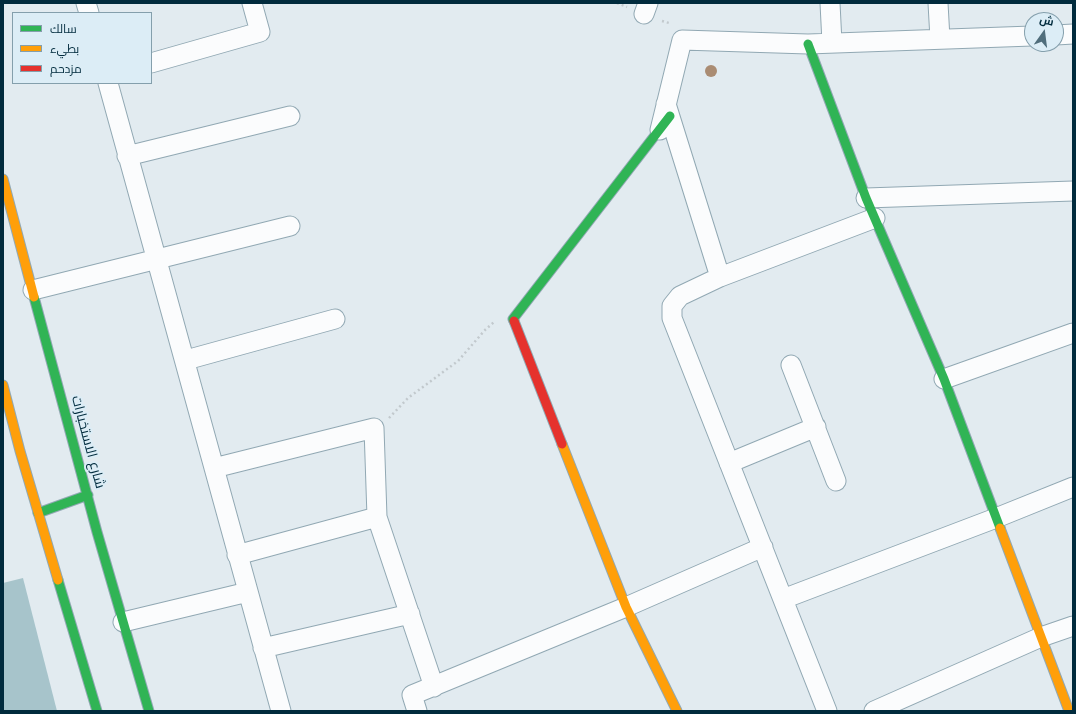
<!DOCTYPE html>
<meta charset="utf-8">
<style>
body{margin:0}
#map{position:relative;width:1076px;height:714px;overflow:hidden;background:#e2ebf0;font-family:"Work Sans",Cairo,sans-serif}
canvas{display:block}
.frame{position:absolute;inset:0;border:4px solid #012b3d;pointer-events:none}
.legend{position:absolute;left:12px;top:12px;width:140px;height:72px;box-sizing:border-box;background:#dcedf6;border:1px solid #849fac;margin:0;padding:5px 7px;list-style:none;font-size:12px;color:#012b3d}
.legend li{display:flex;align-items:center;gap:8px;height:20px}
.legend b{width:20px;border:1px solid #849fac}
.north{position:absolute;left:1024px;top:12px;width:40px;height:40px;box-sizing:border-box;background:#dcedf6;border:1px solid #849fac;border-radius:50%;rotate:14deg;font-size:11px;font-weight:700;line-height:16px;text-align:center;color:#012b3d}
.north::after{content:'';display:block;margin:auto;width:14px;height:18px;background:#506e7c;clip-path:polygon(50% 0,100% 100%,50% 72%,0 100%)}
</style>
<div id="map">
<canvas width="1076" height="714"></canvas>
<div class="frame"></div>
<ul class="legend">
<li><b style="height:5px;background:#30b455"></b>سالك</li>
<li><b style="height:5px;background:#ff9f0a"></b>بطيء</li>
<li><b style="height:5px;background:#e5322d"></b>مزدحم</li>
</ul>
<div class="north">ش</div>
</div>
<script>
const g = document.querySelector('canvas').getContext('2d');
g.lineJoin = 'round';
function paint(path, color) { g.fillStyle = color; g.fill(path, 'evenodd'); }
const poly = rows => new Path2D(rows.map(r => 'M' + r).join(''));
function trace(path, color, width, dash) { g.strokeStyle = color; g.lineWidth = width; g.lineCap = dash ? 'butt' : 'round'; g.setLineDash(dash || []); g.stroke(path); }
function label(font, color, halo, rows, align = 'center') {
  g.font = font + ' "Work Sans",Cairo,sans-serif'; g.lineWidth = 4; g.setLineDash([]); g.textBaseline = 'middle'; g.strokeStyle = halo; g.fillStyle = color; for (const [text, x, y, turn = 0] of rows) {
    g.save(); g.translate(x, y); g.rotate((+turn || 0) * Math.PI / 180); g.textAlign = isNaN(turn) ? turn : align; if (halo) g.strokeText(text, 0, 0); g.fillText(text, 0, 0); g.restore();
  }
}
const building = poly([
 [23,578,57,711,3,711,3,583]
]);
const path = poly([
 [617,3,627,7],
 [662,21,669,23],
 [389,418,408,398,458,361,485,330,494,322]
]);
const street = poly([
 [86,3,89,13],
 [830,3,832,43],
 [938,3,940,39],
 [644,14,648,3],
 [1056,35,1073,34],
 [151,63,260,32,252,3],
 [108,83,281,711],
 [666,104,720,277],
 [660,130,682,40,808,44,1032,36],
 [127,156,290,116],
 [866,198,1073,191],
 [33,290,290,226],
 [186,360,335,319],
 [791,365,836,481],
 [944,379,1073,333],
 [729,463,816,427],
 [214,468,374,428,377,517,434,687],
 [237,555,377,517],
 [783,599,996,518,1073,487],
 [123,622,248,592],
 [263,648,410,614],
 [417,711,412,695,626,607,763,547],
 [827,711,672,318,672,306,680,296,720,277,875,218],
 [874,711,1041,637,1073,626]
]);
const fast = poly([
 [808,44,866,198,944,379,1000,528],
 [34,297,97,532,149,711],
 [514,321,513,319,670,116],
 [38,513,88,495],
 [58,580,97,711]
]);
const slow = poly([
 [3,179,34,297],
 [3,385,20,451,58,580],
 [562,444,626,607,677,711],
 [1000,528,1069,711]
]);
const jam = poly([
 [514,321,562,444]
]);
const trees = [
 [711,71]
];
const streetNames = [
 ["شارع الاستخبارات",88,442,75]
];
paint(building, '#a7c4cb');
trace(street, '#91a8b3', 21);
trace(fast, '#91a8b3', 11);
trace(slow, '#91a8b3', 11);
trace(jam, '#91a8b3', 11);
trace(path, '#c2c9cd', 2.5, [2, 3]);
trace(street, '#fbfcfd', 19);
trace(fast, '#30b455', 9);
trace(slow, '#ff9f0a', 9);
trace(jam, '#e5322d', 9);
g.fillStyle = '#aa8c73';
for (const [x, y] of trees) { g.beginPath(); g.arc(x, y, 6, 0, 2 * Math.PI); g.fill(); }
label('14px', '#012b3d', '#dcedf6', streetNames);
</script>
